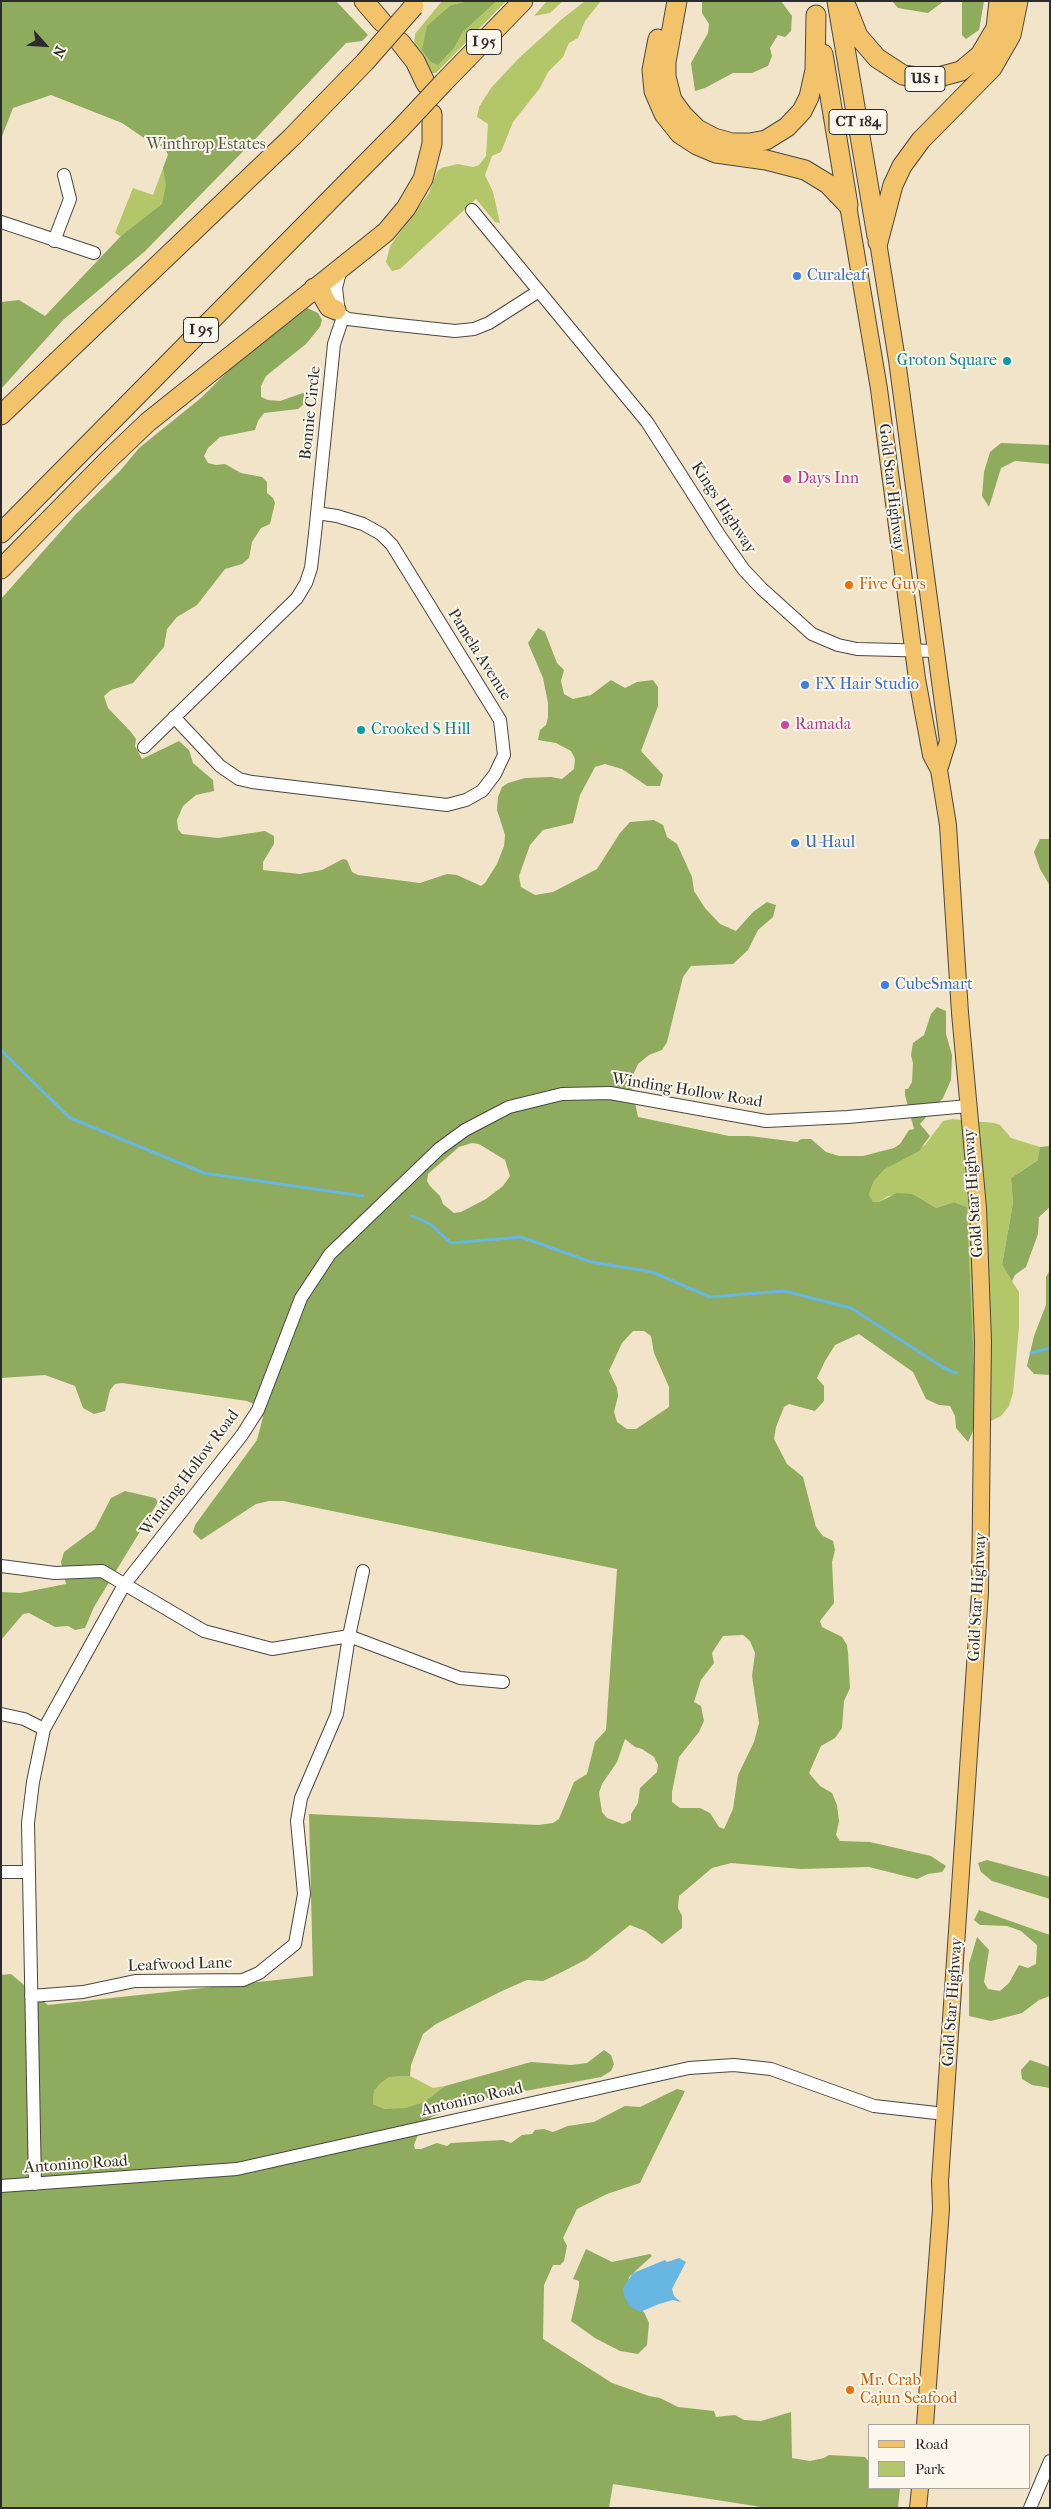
<!DOCTYPE html>
<style>
body{margin:0}
#map{position:relative;width:1051px;height:2509px;overflow:hidden;background:#f1e4c8;font-family:"IM FELL French Canon",serif}
canvas{display:block}
.frame{position:absolute;inset:0;border:2px solid #2b2b2b;pointer-events:none}
.legend{position:absolute;left:868px;top:2424px;width:162px;height:65px;box-sizing:border-box;background:#fbf7ec;border:1px solid #a8a59f;margin:0;padding:6px 9px;list-style:none;font-size:15px;color:#2b2b2b}
.legend li{display:flex;align-items:center;gap:10px;height:25px}
.legend b{width:25px;border:1px solid #a8a59f}
.north{position:absolute;left:20px;top:20px;width:50px;height:50px;-webkit-text-stroke:4px #fbf7ec;paint-order:stroke;rotate:116deg;font-size:14px;font-weight:700;line-height:20px;text-align:center;color:#2b2b2b}
.north::after{content:'';display:block;margin:auto;width:18px;height:22px;background:#2b2b2b;clip-path:polygon(50% 0,100% 100%,50% 72%,0 100%)}
</style>
<div id="map">
<canvas width="1051" height="2509"></canvas>
<div class="frame"></div>
<ul class="legend">
<li><b style="height:6px;background:#f2c36a"></b>Road</li>
<li><b style="height:14px;background:#b4c66a"></b>Park</li>
</ul>
<div class="north">N</div>
</div>
<script>
const g = document.querySelector('canvas').getContext('2d');
g.lineJoin = 'round';
function paint(path, color) { g.fillStyle = color; g.fill(path, 'evenodd'); }
const poly = rows => new Path2D(rows.map(r => 'M' + r).join(''));
function trace(path, color, width, dash) { g.strokeStyle = color; g.lineWidth = width; g.lineCap = dash ? 'butt' : 'round'; g.setLineDash(dash || []); g.stroke(path); }
function label(font, color, halo, rows, align = 'center') {
  g.font = font + ' "IM FELL French Canon",serif'; g.lineWidth = 4; g.setLineDash([]); g.textBaseline = 'middle'; g.strokeStyle = halo; g.fillStyle = color; for (const [text, x, y, turn = 0] of rows) {
    g.save(); g.translate(x, y); g.rotate((+turn || 0) * Math.PI / 180); g.textAlign = isNaN(turn) ? turn : align; if (halo) g.strokeText(text, 0, 0); g.fillText(text, 0, 0); g.restore();
  }
}
const green = poly([
 [442,1,468,1,451,5,454,48,463,32,497,1,506,1,436,73,432,73,414,46,415,34],
 [547,1,563,1,550,13,534,16],
 [585,1,601,1,585,21,578,38,569,43,563,57,548,72,540,88,513,122,501,152,492,156,485,175,493,192,500,223,495,222,476,199,400,269,392,271,386,262,390,246,429,193,437,172,441,168,458,164,473,167,479,165,486,156,488,124,477,117,479,107,491,88,518,59,562,19],
 [187,104,261,133,144,252,115,233,133,188,153,195],
 [952,1119,994,1123,1000,1125,1011,1138,1040,1147,1039,1159,1011,1178,1013,1203,1002,1265,1019,1292,1019,1327,1013,1393,1009,1406,1001,1416,974,1429,975,1391,967,1207,954,1202,936,1208,913,1194,888,1196,879,1202,873,1202,869,1194,874,1181,885,1169,925,1145,943,1121],
 [410,2076,433,2088,445,2086,424,2102,406,2109,385,2109,373,2104,374,2091,380,2084,389,2077]
]);
const forest = poly([
 [1,1,336,1,368,35,362,41,346,43,261,133,144,252,63,320,1,389,1,302,19,300,45,316,120,237,162,204,166,185,163,168,168,155,165,148,144,138,122,123,51,95,13,108,1,139],
 [468,1,497,1,463,32,454,48,438,65,431,62,422,50,427,26,451,5],
 [702,1,781,1,792,16,791,31,785,37,778,35,770,48,772,56,768,66,752,73,733,73,705,88,695,91,691,63,708,33,709,24,702,13],
 [892,1,944,1,928,13,898,8],
 [962,1,984,1,979,30,966,39,962,35],
 [307,308,318,313,322,320,320,327,306,344,266,376,261,386,261,397,268,400,280,401,303,393,310,396,309,400,298,409,264,413,258,421,255,430,220,437,208,448,204,456,208,463,216,465,225,464,241,473,262,477,267,482,267,493,273,498,275,503,270,524,261,528,252,542,249,558,242,564,225,569,197,605,177,617,167,629,164,647,133,683,111,690,104,696,108,708,131,732,136,739,135,746,142,759,179,741,189,750,193,763,213,780,214,791,196,795,183,806,177,820,178,829,182,834,218,838,265,831,274,836,274,844,263,862,263,870,300,874,322,870,343,859,347,860,352,872,358,875,420,883,447,874,457,875,481,886,485,883,497,864,504,846,505,835,497,810,498,797,502,787,508,783,525,778,551,777,562,779,574,769,575,759,571,751,556,743,538,740,540,730,546,725,548,718,548,703,543,678,528,643,538,628,545,632,557,663,564,670,561,681,564,694,573,699,591,695,611,680,625,688,637,682,653,680,658,687,658,706,641,751,663,775,660,786,647,786,622,769,605,764,595,767,580,795,573,823,543,830,530,845,519,876,521,887,535,895,553,892,597,869,620,833,630,822,654,820,663,825,667,837,677,844,692,877,694,891,705,908,720,924,736,931,753,912,767,902,776,905,773,917,758,930,748,950,733,964,691,966,683,977,667,1042,662,1050,649,1055,638,1064,633,1075,631,1084,638,1117,729,1136,750,1136,797,1142,801,1139,811,1139,826,1152,839,1156,863,1156,894,1148,900,1144,909,1130,914,1129,905,1095,905,1089,908,1089,912,1082,913,1063,911,1055,913,1043,924,1035,931,1014,937,1007,946,1011,946,1034,952,1055,951,1080,943,1098,920,1124,930,1136,919,1151,885,1169,874,1181,869,1194,873,1202,879,1202,897,1193,913,1194,936,1208,954,1202,967,1207,975,1391,974,1429,968,1442,956,1428,955,1416,950,1406,939,1405,926,1399,913,1372,859,1334,835,1345,825,1361,817,1378,824,1386,824,1401,815,1411,789,1404,784,1407,776,1427,774,1439,787,1464,803,1477,816,1527,823,1536,833,1541,835,1550,832,1562,834,1603,820,1621,822,1627,842,1637,847,1645,848,1653,850,1688,844,1701,842,1728,835,1738,821,1746,809,1773,820,1786,832,1793,837,1805,839,1821,836,1835,840,1841,870,1842,931,1856,946,1866,942,1872,928,1874,917,1879,869,1867,801,1869,731,1863,712,1868,679,1896,678,1908,682,1916,682,1928,662,1944,645,1931,630,1925,587,1959,560,1973,543,1981,527,1980,504,1990,436,2024,423,2034,411,2065,410,2076,389,2077,380,2084,374,2091,373,2104,385,2109,406,2108,424,2102,445,2086,531,2062,571,2065,587,2063,604,2050,611,2055,614,2064,611,2071,601,2077,466,2102,432,2117,423,2122,414,2145,415,2149,421,2149,437,2143,447,2146,451,2143,503,2140,511,2143,522,2135,532,2134,535,2130,544,2129,553,2132,568,2126,594,2122,625,2106,640,2107,677,2089,685,2091,640,2183,607,2194,577,2209,563,2238,567,2246,564,2261,560,2265,553,2265,544,2285,543,2339,612,2383,649,2396,660,2398,678,2407,714,2411,716,2417,735,2415,744,2420,761,2421,791,2412,792,2458,810,2461,824,2458,829,2455,865,2457,870,2463,870,2488,900,2488,898,2508,768,2508,613,2484,609,2508,1,2508,1,1975,11,1974,48,2005,313,1976,309,1814,538,1825,553,1823,559,1819,574,1782,587,1774,595,1742,606,1730,617,1569,283,1501,269,1501,256,1504,201,1540,193,1532,195,1525,257,1440,263,1417,256,1405,247,1401,122,1383,115,1384,110,1390,105,1411,94,1414,83,1408,75,1386,45,1375,1,1378,1,599,76,514,120,471,139,448,201,398,233,366,277,332,287,321],
 [472,1143,479,1144,505,1160,510,1176,503,1186,486,1199,461,1212,454,1213,443,1204,440,1196,430,1186,427,1181,428,1174,459,1147],
 [633,1331,644,1331,651,1336,654,1353,669,1387,669,1407,636,1429,627,1429,617,1422,614,1412,618,1396,617,1388,609,1371,622,1343],
 [743,1635,750,1641,755,1653,752,1676,759,1723,754,1742,738,1775,733,1809,724,1829,719,1827,710,1813,700,1808,680,1808,672,1802,672,1792,679,1757,699,1732,704,1721,701,1706,694,1702,701,1680,714,1663,712,1653,723,1636],
 [625,1739,635,1747,642,1749,654,1757,658,1765,657,1772,640,1788,638,1803,631,1814,631,1820,623,1824,607,1818,602,1812,599,1793,602,1784,617,1762],
 [1001,443,1050,445,1050,464,1015,461,1001,468,989,507,982,496,984,472,990,452],
 [1040,839,1050,839,1050,886,1040,869,1034,852],
 [1050,1146,1050,1207,1039,1217,1038,1234,1026,1267,1015,1275,1012,1281,1002,1265,1013,1203,1011,1178,1038,1160,1040,1147],
 [1050,1270,1050,1375,1034,1374,1027,1366,1034,1336,1046,1305,1046,1277],
 [125,1491,155,1498,158,1502,94,1607,85,1628,75,1630,68,1626,55,1627,29,1613,23,1614,1,1640,1,1592,20,1593,66,1584,61,1562,64,1552,95,1529,111,1498],
 [987,1860,1050,1877,1050,1899,992,1881,981,1872,978,1863],
 [979,1910,1050,1935,1050,1996,1039,2000,1022,2013,991,2021,969,2016,969,1964,977,1937,989,1950,984,1982,988,1989,1000,1991,1009,1983,1019,1965,1028,1968,1036,1964,1037,1945,1021,1931,1007,1926,980,1925,974,1920],
 [1030,2060,1050,2067,1050,2088,1032,2085,1022,2079,1021,2070],
 [586,2249,612,2262,650,2254,652,2256,629,2277,626,2297,631,2306,644,2312,649,2323,647,2345,638,2354,620,2351,595,2338,571,2321,579,2286,579,2281,573,2279]
]);
const water = poly([
 [679,2258,686,2262,672,2289,674,2296,681,2302,673,2300,659,2304,640,2312,629,2306,624,2295,623,2288,633,2273,665,2260,667,2262]
]);
const stream = poly([
 [1,1050,70,1118,204,1173,363,1196],
 [412,1216,430,1224,451,1243,521,1237,591,1262,652,1272,710,1297,784,1291,851,1308,944,1368,956,1373],
 [1031,1353,1050,1348]
]);
const minor = poly([
 [472,210,647,422,720,536,744,570,762,589,812,634,838,645,857,649,936,651],
 [1,222,94,253],
 [54,241,70,199,64,175],
 [341,268,336,288,338,305,336,310,338,313,348,319,389,324,455,331,474,329,489,323,539,291],
 [174,717,220,766,239,779,252,782,447,805,466,800,482,791,495,774,504,755,500,720,392,545,381,534,363,524,337,516,317,513],
 [144,747,297,598,306,583,311,568,315,534,334,344,343,317],
 [1,1566,55,1573,102,1571,204,1631,272,1649,349,1636,460,1678,503,1682],
 [1,1714,24,1719,44,1729],
 [1,1872,27,1872],
 [31,1996,83,1992,135,1981,243,1980,259,1973,295,1944,304,1894,297,1821,301,1798,337,1714,349,1636,363,1571],
 [35,2184,28,1823,33,1782,44,1729,124,1585,242,1435,258,1410,301,1298,330,1254,439,1149,465,1130,509,1107,562,1094,610,1093,766,1121,848,1117,968,1106],
 [1,2186,237,2169,689,2068,734,2065,771,2069,874,2106,945,2114],
 [1030,2508,1050,2461]
]);
const major = poly([
 [848,205,879,389,917,679,931,755,939,770,948,825,960,1013,978,1208,983,1341,980,1592,940,2181,941,2209,925,2425],
 [878,242,897,360,948,741,939,770],
 [918,2508,920,2488]
]);
const highway = poly([
 [364,1,382,22],
 [677,1,666,62,666,77,672,100,683,115,697,129,714,138,732,143,750,143,766,140,787,127,802,111,809,97,815,70,816,15],
 [837,1,877,236],
 [847,8,858,36,877,58,903,75,931,79,961,71,980,55,996,28,999,1],
 [658,39,652,70,654,91,664,114,680,134,697,145,716,153,766,160,805,170,828,184,848,205],
 [400,42,415,61,426,84],
 [823,54,848,205],
 [444,82,523,1],
 [878,242,893,185,902,166,921,140,992,68,1011,35,1018,1],
 [314,288,322,295,329,307,336,310],
 [1,415,292,137,365,62],
 [1,533,401,128],
 [1,569,108,460,148,422,386,232,406,208,423,179,432,144,432,114]
]);
const highwayBridge = poly([
 [365,62,414,6],
 [401,128,444,82]
]);
const markers = [
 [797,276,5,"#3f7fe0"],
 [1007,361,5,"#0f9aa8"],
 [787,479,5,"#d1479c"],
 [849,585,5,"#e8710a"],
 [805,685,5,"#3f7fe0"],
 [785,725,5,"#d1479c"],
 [361,730,5,"#0f9aa8"],
 [795,843,5,"#3f7fe0"],
 [885,985,5,"#3f7fe0"],
 [850,2390,5,"#e8710a"]
];
const shields = [
 [484,42,35],
 [925,79,40],
 [858,122,58],
 [201,330,35]
];
const shieldNames = [
 ["I 95",484,42],
 ["US 1",925,79],
 ["CT 184",858,122],
 ["I 95",201,330]
];
const parkNames = [
 ["Winthrop Estates",206,145]
];
const shopNames = [
 ["Curaleaf",807,276],
 ["FX Hair Studio",815,685],
 ["U-Haul",805,843],
 ["CubeSmart",895,985]
];
const cultureNames = [
 ["Groton Square",997,361],
 ["Crooked S Hill",371,730,"left"]
];
const streetNames = [
 ["Bonnie Circle",311,413,-84],
 ["Gold Star Highway",891,488,83],
 ["Kings Highway",723,508,57],
 ["Pamela Avenue",479,655,58],
 ["Winding Hollow Road",687,1091,9],
 ["Gold Star Highway",974,1193,-94],
 ["Winding Hollow Road",190,1473,-53],
 ["Gold Star Highway",978,1597,-87],
 ["Leafwood Lane",180,1965,-2],
 ["Gold Star Highway",953,2002,-86],
 ["Antonino Road",472,2100,-13],
 ["Antonino Road",76,2165,-4]
];
const hotelNames = [
 ["Days Inn",797,479],
 ["Ramada",795,725]
];
const foodNames = [
 ["Five Guys",859,585],
 ["Mr. Crab",860,2381],
 ["Cajun Seafood",860,2399]
];
paint(green, '#b4c66a');
paint(forest, '#8fab5e');
paint(water, '#68b7e2');
trace(stream, '#68b7e2', 3);
trace(minor, '#494743', 14);
trace(major, '#494743', 18);
trace(highway, '#494743', 21);
trace(minor, '#fff', 12);
trace(major, '#f2c36a', 16);
trace(highway, '#f2c36a', 19);
trace(highwayBridge, '#494743', 21, []);
trace(highwayBridge, '#f2c36a', 19);
for (const [x, y, r, color] of markers) { const dot = new Path2D(); dot.arc(x, y, r, 0, 2 * Math.PI); g.fillStyle = color; g.fill(dot); trace(dot, '#fbf7ec', 2); }
for (const [x, y, w] of shields) { const box = new Path2D(); box.roundRect(x - w / 2, y - 12.5, w, 25, 4); g.fillStyle = '#fbf7ec'; g.fill(box); trace(box, '#2b2b2b', 1); }
label('bold 15px', '#2b2b2b', null, shieldNames);
label('16px', '#545a3e', '#fbf7ec', parkNames);
label('16px', '#366cbe', '#fbf7ec', shopNames, 'left');
label('16px', '#0d838f', '#fbf7ec', cultureNames, 'right');
label('16px', '#2b2b2b', '#fbf7ec', streetNames);
label('16px', '#b23c85', '#fbf7ec', hotelNames, 'left');
label('16px', '#c56008', '#fbf7ec', foodNames, 'left');
</script>
